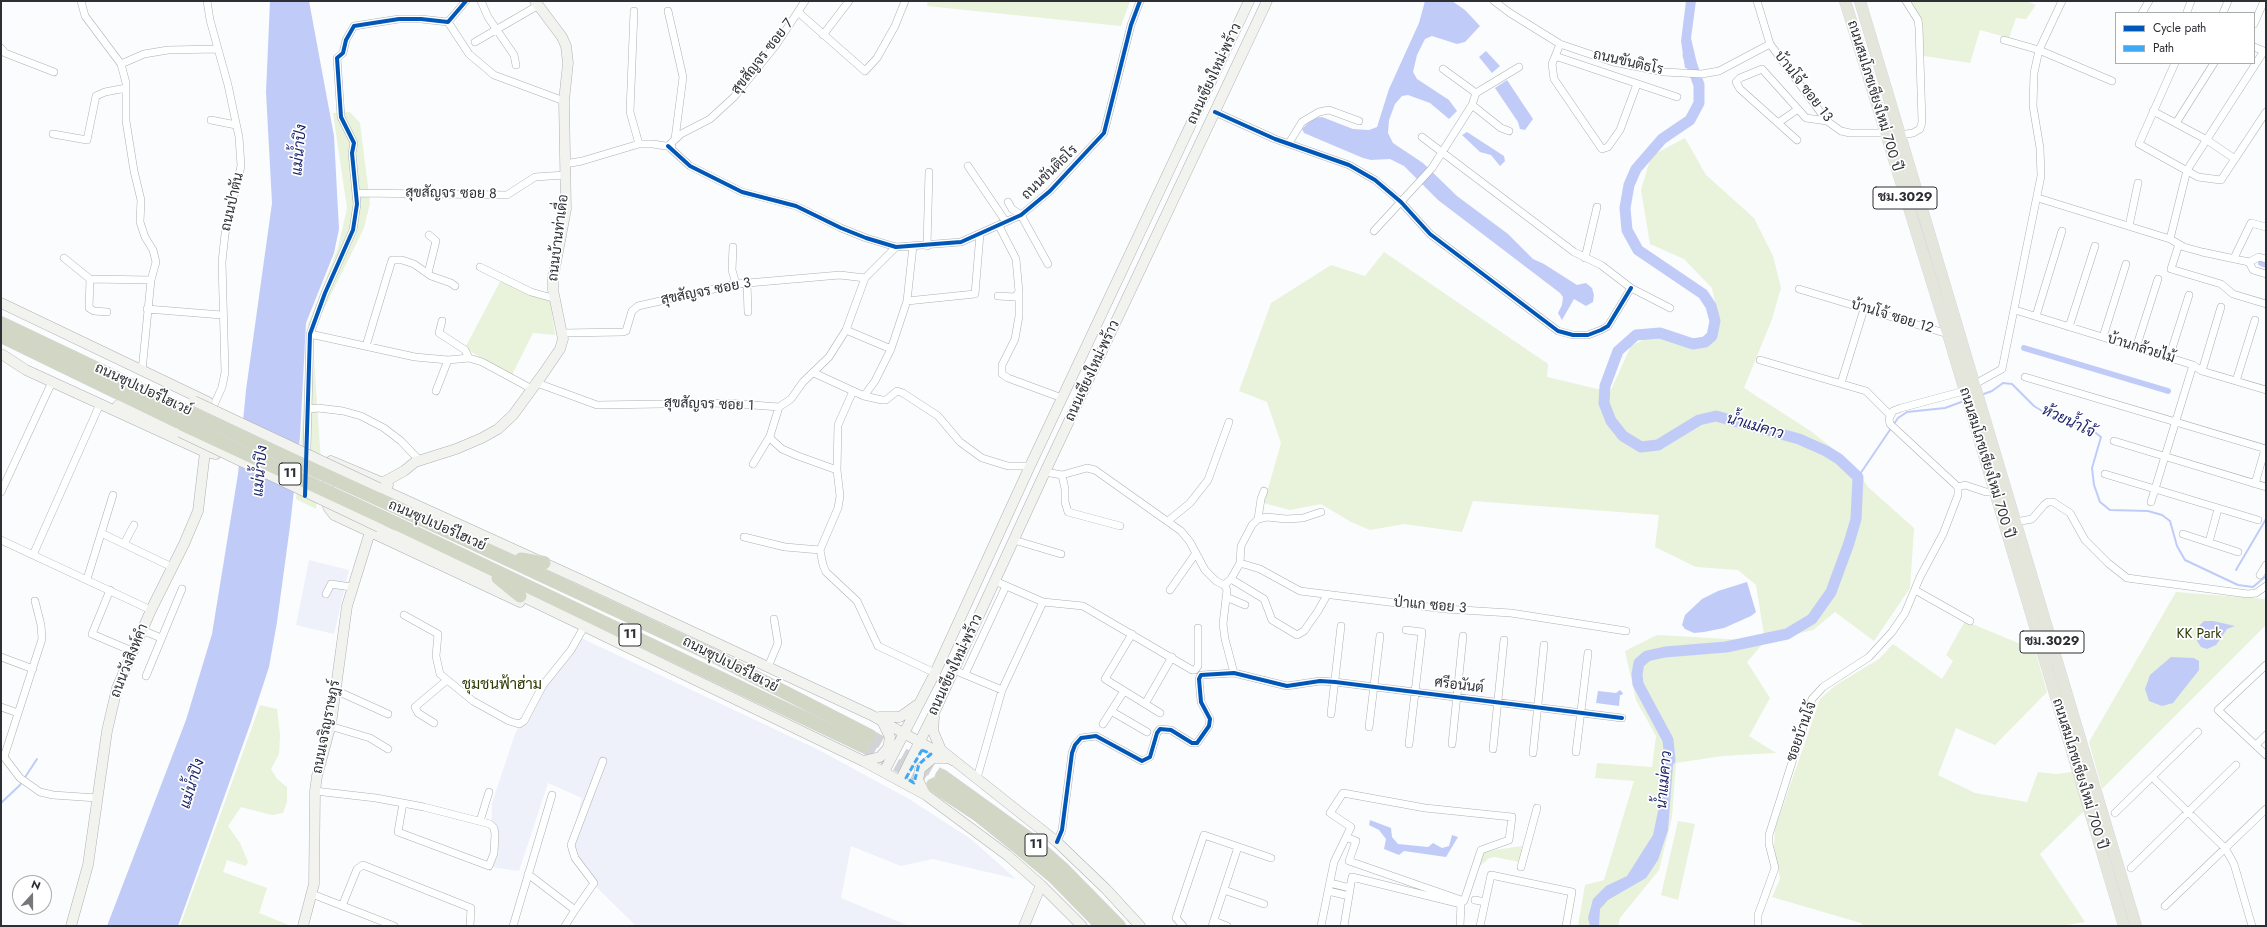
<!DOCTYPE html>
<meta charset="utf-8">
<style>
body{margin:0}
#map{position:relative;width:2267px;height:927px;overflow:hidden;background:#fbfcfe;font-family:Jost,sans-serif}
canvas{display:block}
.frame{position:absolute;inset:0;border:2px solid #2d2f35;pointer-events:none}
.legend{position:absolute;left:2115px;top:12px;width:140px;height:52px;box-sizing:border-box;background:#fff;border:1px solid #abacae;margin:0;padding:5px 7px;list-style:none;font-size:12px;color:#2d2f35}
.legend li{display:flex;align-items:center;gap:8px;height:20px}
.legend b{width:20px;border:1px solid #abacae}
.north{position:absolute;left:12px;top:875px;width:40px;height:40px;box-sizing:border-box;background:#fff;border:1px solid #abacae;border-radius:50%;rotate:21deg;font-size:11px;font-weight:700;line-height:16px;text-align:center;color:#2d2f35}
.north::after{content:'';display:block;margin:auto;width:14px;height:18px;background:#75777b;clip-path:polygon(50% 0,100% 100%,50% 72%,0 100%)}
</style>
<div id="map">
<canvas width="2267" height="927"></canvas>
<div class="frame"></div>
<ul class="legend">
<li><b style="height:5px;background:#0057b8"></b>Cycle path</li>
<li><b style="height:5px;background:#3fa9f5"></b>Path</li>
</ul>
<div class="north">N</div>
</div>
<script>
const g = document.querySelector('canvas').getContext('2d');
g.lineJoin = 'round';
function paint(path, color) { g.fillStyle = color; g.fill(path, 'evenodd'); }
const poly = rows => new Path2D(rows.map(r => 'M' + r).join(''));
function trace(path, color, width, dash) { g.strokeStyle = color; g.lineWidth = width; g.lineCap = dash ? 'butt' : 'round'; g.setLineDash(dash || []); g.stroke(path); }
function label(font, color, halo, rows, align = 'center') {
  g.font = font + ' Jost,Sarabun,sans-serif'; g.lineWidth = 3.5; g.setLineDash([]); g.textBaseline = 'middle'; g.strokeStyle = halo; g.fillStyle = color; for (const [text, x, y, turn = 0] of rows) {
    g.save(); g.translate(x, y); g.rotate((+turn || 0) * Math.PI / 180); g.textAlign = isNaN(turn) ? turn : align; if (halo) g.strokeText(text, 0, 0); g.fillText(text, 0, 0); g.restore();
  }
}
const built = poly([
 [309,560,349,570,334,634,296,625],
 [579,637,819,750,909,799,971,839,1016,879,933,859,901,866,851,846,841,898,909,926,636,926,579,870,568,852,582,798,548,783,519,871,490,867,492,803,515,734,541,682]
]);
const green = poly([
 [928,1,1130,1,1121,26,927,6],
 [1909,1,2027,1,2036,5,2026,19,2016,18,2009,38,1980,30,1970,63,1924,56,1920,19],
 [350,112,360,123,370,203,364,228,317,323,313,344,321,462,316,509,296,499,302,430,308,324,338,248,347,208,333,113],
 [1685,138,1706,175,1754,218,1773,256,1781,288,1772,319,1744,388,1812,432,1853,465,1868,487,1914,528,1910,588,1874,641,1835,612,1813,630,1765,641,1747,662,1770,698,1749,736,1776,753,1722,756,1676,763,1672,817,1659,870,1620,918,1618,926,1578,926,1585,885,1604,880,1634,781,1595,778,1597,763,1652,767,1656,736,1636,700,1625,651,1657,635,1765,641,1756,585,1738,570,1696,567,1655,547,1659,515,1473,501,1462,532,1404,524,1370,530,1351,522,1321,504,1290,510,1264,503,1281,443,1267,402,1239,391,1271,303,1331,265,1365,276,1384,252,1548,364,1547,377,1610,392,1631,346,1651,336,1667,338,1693,347,1712,342,1720,324,1712,288,1684,259,1650,244,1641,190,1651,156],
 [502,278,550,301,555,335,533,333,511,377,465,348],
 [2176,592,2266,599,2266,625,2102,789,2089,742],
 [1965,621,2035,650,2047,692,1995,745,1956,728,1938,775,1975,793,2027,802,2038,772,2056,774,2072,772,2084,811,2040,854,2085,922,2060,926,1863,926,1861,923,1772,897,1780,879,1774,846,1775,829,1820,699,1836,685,1879,659,1893,644,1942,679,1953,661,1946,655],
 [260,705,277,709,280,735,279,754,271,769,277,779,287,787,287,802,283,813,272,815,241,807,228,826,240,843,248,862,246,866,227,860,223,872,267,888,259,913,291,926,180,926],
 [1678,821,1695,824,1678,900,1661,895],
 [1522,846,1519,862,1495,857,1489,858,1479,867,1482,852]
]);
const water = poly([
 [270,1,309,1,334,136,339,229,334,253,306,323,300,437,290,526,277,622,269,667,251,722,178,926,107,926,186,720,212,634,238,474,246,390,272,203,266,92],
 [1425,1,1452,1,1465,10,1480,26,1465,42,1457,44,1432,36,1425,39,1417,55,1413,72,1417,79,1449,100,1457,111,1449,119,1430,103,1408,95,1402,96,1395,104,1389,120,1388,133,1393,143,1423,163,1457,196,1508,234,1533,259,1544,264,1577,285,1586,283,1592,288,1594,295,1593,302,1586,306,1574,299,1562,320,1558,313,1562,305,1563,297,1560,293,1438,200,1404,166,1390,159,1371,160,1363,158,1304,133,1302,129,1313,118,1322,117,1353,129,1369,130,1377,127,1389,89,1419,23],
 [1686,1,1696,1,1691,38,1698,68,1693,69,1685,68,1681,41],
 [1486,51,1500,66,1492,73,1479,57],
 [1507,80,1533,119,1525,130,1520,129,1518,122,1495,88],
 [1467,132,1504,156,1505,161,1500,166,1491,155,1480,152,1462,135],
 [1747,582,1756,612,1751,616,1724,628,1704,632,1694,633,1685,629,1682,625,1685,615,1702,599,1718,591],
 [2204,621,2213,621,2235,626,2227,629,2216,645,2207,649,2201,647,2197,641,2198,627],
 [2171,657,2194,658,2199,661,2199,670,2173,703,2162,706,2149,701,2145,689,2150,675],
 [1620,690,1623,693,1622,695,1620,695,1619,706,1596,703,1598,691,1616,693],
 [1667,743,1674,752,1668,830,1658,860,1646,878,1608,900,1600,909,1599,926,1590,926,1588,918,1593,899,1606,886,1627,876,1653,835,1664,783],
 [1370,820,1391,828,1392,837,1398,844,1428,847,1433,843,1442,848,1449,846,1452,835,1458,837,1446,857,1404,851,1399,855,1384,849,1386,839,1379,830,1369,825]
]);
const stream = poly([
 [1981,395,1992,391,2003,383,2012,384,2034,406,2050,416,2092,430,2101,437,2092,468,2094,485,2100,502,2110,510,2148,511,2162,515,2170,521,2177,546,2185,560,2238,585,2253,587,2266,576],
 [1858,477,1898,418,1907,412,1945,408,1964,401],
 [2236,570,2266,519],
 [1,803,20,785,37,759]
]);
const canal = poly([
 [2261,263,2266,265],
 [2024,348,2168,391]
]);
const river = poly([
 [1670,760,1668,740,1638,684,1637,674,1639,663,1647,656,1665,652,1726,647,1787,634,1812,619,1831,592,1849,543,1856,519,1858,477,1839,459,1826,451,1799,439,1716,416,1699,420,1658,445,1641,447,1623,436,1611,421,1604,403,1605,386,1618,351,1636,335,1660,333,1693,344,1705,342,1712,336,1715,321,1711,306,1703,294,1638,250,1627,230,1625,208,1629,185,1636,169,1662,139,1690,120,1699,103,1699,85,1688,55]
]);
const highwayTunnel = poly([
 [870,736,942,776],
 [863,746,933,785]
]);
const street = poly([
 [81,1,85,16,121,64,126,83,126,121,134,171,141,200,140,222,145,237,153,250,156,262,151,280,142,371],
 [207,1,210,20,228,85,239,137,241,166,225,234,222,262,225,372,222,387,214,405],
 [481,1,488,17,514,55,516,65],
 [1494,1,1510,13,1560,44,1613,62,1664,72,1702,74,1719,71,1770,44],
 [1757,1,1770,44,1827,121,1841,131,1850,133,1885,133],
 [634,11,630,112,639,144],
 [668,11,683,77,675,139],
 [798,12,865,71,877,58,895,26,905,1],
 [2187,12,2191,1],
 [2142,13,2149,1],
 [2223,13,2228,1],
 [448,22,469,54,494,75,564,101],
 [2254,24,2264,1],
 [823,35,849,1],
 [2004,40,2039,50,2112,81],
 [475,42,537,6],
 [1560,44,1552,64,1554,79,1602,149,1608,147,1620,130,1637,84],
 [2254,47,2266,52],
 [1,48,5,53,54,72],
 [1555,56,1677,97],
 [2175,63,2139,144,2198,177,2221,180,2266,112],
 [121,64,144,54,168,50,217,49],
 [1443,69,1476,93],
 [1472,105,1501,128,1509,131],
 [2153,111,2207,140,2235,159],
 [1215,112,1275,139,1349,165,1375,180,1401,202,1430,234,1558,331,1573,335,1588,335,1601,330,1608,326,1631,288],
 [211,120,236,125],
 [1778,123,1798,109],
 [2176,123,2214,63],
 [53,134,87,140,96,96,105,92,126,88],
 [1900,135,1913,133,1920,129,1922,122,1919,28,1918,20,1906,1],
 [1422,137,1574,252,1601,265,1631,288,1670,308],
 [1797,140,1740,89,1736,82,1740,78,1762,69,1806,118,1827,121],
 [1289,143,1302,122,1319,112,1329,110,1359,121],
 [668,146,690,166,742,192,796,206,841,228,866,238,896,247,961,242,1021,215,1050,191,1104,133,1131,25,1140,1],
 [668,146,681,134,710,119,734,97,776,45,805,1],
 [565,164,582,161,639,144,653,144,672,147],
 [968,166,1006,222],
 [356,193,507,195,535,177,565,175],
 [2038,198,2170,239,2184,247,2202,252,2249,262,2259,257,2266,259],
 [1008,202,1012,209,1021,215,1048,264],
 [2129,226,2138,183],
 [1374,231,1432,168,1472,105,1476,93,1519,67],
 [2170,239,2187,170,2264,51],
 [2179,244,2171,269,2221,284,2233,294,2266,304],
 [927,246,929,172],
 [733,247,732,270,736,284],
 [64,258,90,279,151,280],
 [1585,258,1597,207],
 [2234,258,2251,223,2266,227],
 [2249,262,2253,270,2266,274],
 [480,267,531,292,556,299],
 [428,273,436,241,429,235],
 [90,279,89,308,94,311,107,312],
 [747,283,748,312],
 [1799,289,1948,334],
 [1019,292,1019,316,1015,339,1002,365,1002,374,1008,378,1062,398],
 [998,296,1015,297,1019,292,1016,259,999,226],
 [907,301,975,294,980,234],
 [147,309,222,315],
 [2015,310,2193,365,2202,371,2266,390],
 [2036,316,2062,231],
 [442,321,439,333,465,350,469,358],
 [2069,327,2095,246],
 [846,330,891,349],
 [563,333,623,332,626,331,632,311,638,306,736,284,840,275,865,278],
 [310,334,415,357,448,360,469,358,482,362,532,389],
 [2103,337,2126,264],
 [366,346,392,260,402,260,414,264,431,276,451,283,455,286],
 [2136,348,2158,279],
 [2169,358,2189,295],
 [1760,360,1866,391,1890,415],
 [2202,371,2221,307],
 [814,373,864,396,882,400,886,400,897,391,903,393,938,416,960,442,982,458,1008,466,1030,466],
 [2025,377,2266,449],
 [2236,381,2255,320],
 [537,383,597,405,727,403,779,407,791,399,803,382,829,357,846,330,865,278,896,247],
 [1841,383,1864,309],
 [1975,384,2002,369,2041,176,2040,148,2033,106,2034,73,2039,50,2062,1],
 [436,391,448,360],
 [853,391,838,425,837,470,840,496,838,508,820,550,823,565,826,572,857,601,878,646,935,673],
 [864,396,875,381,891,349,907,301,913,246],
 [779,407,770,436,771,439,782,449,798,456,837,470],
 [308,409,318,408,343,411,361,416,384,428,401,441,419,460],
 [2114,441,2266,487],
 [753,464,770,436],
 [1045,472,1062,475,1087,468,1095,470,1181,531,1190,542,1205,570,1216,581,1224,585,1227,590,1223,624,1225,639,1234,673],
 [2105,474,2258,520],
 [1062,475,1065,489,1065,502,1068,512,1120,526],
 [306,484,310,334,325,293,353,230,357,204,352,153,354,143,341,117,337,58,343,53,346,40,354,26,399,19,421,19,448,22,466,1],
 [2255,484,2265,449],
 [1958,487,1890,424,1889,419,1893,411,1901,408,1964,391],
 [1958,487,1965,485,1986,492,1994,492],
 [1,492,52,382],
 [2151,502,2193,365],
 [1258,519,1261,499,1264,491],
 [1168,521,1190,503,1208,480,1229,422],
 [2016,522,2032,519,2044,505,2048,502,2053,502,2070,513,2085,540,2108,563,2127,578,2248,594,2256,593,2266,586],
 [101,533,172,567],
 [2183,534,2238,552],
 [744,537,785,547,820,550],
 [1,540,151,610],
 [1014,540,1061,554],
 [2209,542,2218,509],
 [124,544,134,525],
 [33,555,100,404],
 [1240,563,1260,569,1300,591,1445,609,1511,613,1626,631],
 [2260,575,2266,565],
 [87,579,113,495],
 [1231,579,1264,599,1272,620,1297,635,1304,631,1318,611,1327,595],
 [995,581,1043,602,1083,606,1192,670,1195,670,1198,666,1198,628],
 [1224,585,1231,579,1240,563,1241,546,1252,525,1258,519,1267,517,1286,519,1303,518,1321,512],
 [110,590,92,634,132,651],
 [1170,590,1196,553],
 [1915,590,1970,621],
 [326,594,331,584,351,587],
 [1226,597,1245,605],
 [35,601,41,625,42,639,4,757,20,778,40,792,53,795,97,798],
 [404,615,438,634,436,656,440,674,473,701,509,721,519,724,524,721,543,685,571,650,584,627],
 [142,630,161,638],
 [1406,630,1422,632,1409,744],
 [1132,634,1105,679,1160,713],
 [1,657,33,669],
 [2266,665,2218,710,2266,755],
 [768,667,778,643,774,619],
 [954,670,1002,690],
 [965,674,1006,586],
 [146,676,182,589],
 [335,690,388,714],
 [1145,704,1172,657],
 [1,707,18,713],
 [1111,711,1147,732],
 [1331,714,1341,626],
 [434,723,418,713,415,707,447,680],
 [1103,724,1124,691],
 [330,726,370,738,388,749],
 [1369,727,1380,636],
 [1452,744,1463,636],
 [2256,745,2266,735],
 [1493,749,1504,640],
 [1576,752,1588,653],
 [1533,753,1544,645],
 [2152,777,2225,848,2234,864,2252,926],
 [977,778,1002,690,1043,602],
 [315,791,376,798,424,807,490,824,494,828,495,834,494,853,489,866,398,832,403,803],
 [2115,813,2198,732],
 [480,821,489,792],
 [1057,842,1062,830,1072,753,1075,745,1081,738,1096,736,1142,761,1150,757,1157,733,1160,729,1171,730,1192,743,1197,743,1209,726,1210,719,1201,702,1199,679,1201,675,1234,673,1287,686,1320,681,1335,682,1622,718],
 [1521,867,1537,808],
 [2131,868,2236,765],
 [528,874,575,910,565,926],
 [1330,883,1350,888],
 [1224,890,1264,904],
 [1328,891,1349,896],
 [312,894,394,926],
 [1475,900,1485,902],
 [342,906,357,869,363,865,471,908,470,926],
 [2165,906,2266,809],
 [575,910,594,883,575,858,571,845,603,761],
 [1214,921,1227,926],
 [513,926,552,795],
 [1183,926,1176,918,1204,835,1271,858],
 [1212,926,1238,847],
 [1321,926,1334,862,1351,827,1330,813,1343,793,1425,808,1512,817,1509,840,1481,850,1464,901,1349,861,1356,841,1346,837],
 [1344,926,1352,877,1461,904,1460,926],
 [1480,926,1491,875,1572,892,1566,926],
 [1758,926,1758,915,1775,868,1769,844,1769,835,1812,699,1823,687,1869,657,1892,632,1905,613,1920,577,1943,534,1958,495,1958,487]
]);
const secondary = poly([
 [1,303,208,402],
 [3,355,26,370,205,452,216,454,222,448,224,422],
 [118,405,180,432],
 [382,483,404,471,415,462,456,449,482,438,498,429,513,415,543,374,560,349,563,339,553,290,553,278,566,209,564,101,568,63,566,46,562,37,535,1],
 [388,485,331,461,328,466,328,507,334,515,520,602],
 [379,488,577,578,871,715,954,761],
 [379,527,863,761,926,795,1007,855,1041,885,1082,926],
 [879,717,900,717,917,705],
 [934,717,933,731,941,750,1057,842,1106,889,1140,926],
 [863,761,880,757,888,748,890,737,882,721],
 [884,772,935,673,1030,466,1249,1],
 [900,781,935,711,1045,472,1267,1],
 [925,794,918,780,920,769,933,758,946,758],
 [71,926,88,865,107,731,117,688,151,610,184,544,198,511,205,452],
 [303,926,314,884,315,791,317,776,331,724,347,606,370,532],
 [1024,926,1041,885]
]);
const primary = poly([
 [1845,1,1948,334,2124,926],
 [1860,1,2136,926]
]);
const highway = poly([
 [1,323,188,412],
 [1,336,182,424],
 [404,511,708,653,870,736],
 [397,524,863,746],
 [521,559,544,563],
 [498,578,520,596],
 [942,776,1028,838,1062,868,1119,926],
 [933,785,978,815,1018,847,1054,877,1102,926]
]);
const secondaryBridge = poly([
 [194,401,379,488],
 [180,432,379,527]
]);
const highwayBridge = poly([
 [188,412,404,511],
 [182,424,397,524]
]);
const quiet = poly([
 [922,750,931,754,919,764,914,783,906,778,922,750]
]);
const cycleway = poly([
 [1215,112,1275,139,1349,165,1375,180,1401,202,1430,234,1558,331,1573,335,1588,335,1601,330,1608,326,1631,288],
 [668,146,690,166,742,192,796,206,841,228,866,238,896,247,961,242,1021,215,1050,191,1104,133,1131,25,1140,1],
 [305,496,310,334,325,293,353,230,357,204,352,153,354,143,341,117,337,58,343,53,346,40,354,26,399,19,421,19,448,22,466,1],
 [1057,842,1062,830,1072,753,1075,745,1081,738,1096,736,1142,761,1150,757,1157,733,1160,729,1171,730,1192,743,1197,743,1209,726,1210,719,1201,702,1199,679,1201,675,1234,673,1287,686,1320,681,1335,682,1622,718]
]);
const shields = [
 [1905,198,64],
 [290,474,22],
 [630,635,22],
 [2052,642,64],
 [1036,845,22]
];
const shieldNames = [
 ["ชม.3029",1905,198],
 ["11",290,474],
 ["11",630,635],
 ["ชม.3029",2052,642],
 ["11",1036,845]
];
const streetNames = [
 ["สุขสัญจร ซอย 7",763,57,-52],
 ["ถนนขันติธโร",1628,63,13],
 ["ถนนเชียงใหม่-พร้าว",1215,74,-65],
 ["บ้านโจ้ ซอย 13",1803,87,52],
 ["ถนนสมโภชเชียงใหม่ 700 ปี",1874,96,73],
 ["ถนนขันติธโร",1050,173,-44],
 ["สุขสัญจร ซอย 8",451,194,1],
 ["ถนนป่าตัน",233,202,-77],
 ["ถนนบ้านท่าเดื่อ",559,238,-83],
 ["สุขสัญจร ซอย 3",706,292,-11],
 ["บ้านโจ้ ซอย 12",1892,317,17],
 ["บ้านกล้วยไม้",2141,349,17],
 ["ถนนเชียงใหม่-พร้าว",1093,371,-65],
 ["ถนนซุปเปอร์ไฮเวย์",143,390,25],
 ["สุขสัญจร ซอย 1",709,405,2],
 ["ถนนสมโภชเชียงใหม่ 700 ปี",1986,463,73],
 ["ถนนซุปเปอร์ไฮเวย์",437,526,24],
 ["ป่าแก ซอย 3",1430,606,5],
 ["ถนนวังสิงห์คำ",130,661,-68],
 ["ถนนซุปเปอร์ไฮเวย์",730,665,27],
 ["ถนนเชียงใหม่-พร้าว",956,665,-65],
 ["ศรีอนันต์",1459,686,7],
 ["ถนนเจริญราษฎร์",327,727,-79],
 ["ซอยบ้านโจ้",1802,732,-70],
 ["ถนนสมโภชเชียงใหม่ 700 ปี",2079,774,73]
];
const parkNames = [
 ["KK Park",2199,635]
];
const waterNames = [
 ["แม่น้ำปิง",300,150,-85],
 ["ห้วยน้ำโจ้",2068,422,25],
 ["น้ำแม่คาว",1755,427,16],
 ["แม่น้ำปิง",261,471,-85],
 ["น้ำแม่คาว",1665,780,-85],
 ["แม่น้ำปิง",193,784,-73]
];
const neighbourhoodNames = [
 ["ชุมชนฟ้าฮ่าม",502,685]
];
paint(built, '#eef1fa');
paint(green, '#e9f2da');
paint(water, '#c0ccf7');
trace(stream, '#c0ccf7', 2);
trace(canal, '#c0ccf7', 6);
trace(river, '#c0ccf7', 11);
trace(highwayTunnel, '#d2d3d6', 13, [13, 6]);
trace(street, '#afb0b4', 8);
trace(secondary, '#afb0b4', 11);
trace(primary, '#d8d9db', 12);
trace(highway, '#d8d9db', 14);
trace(street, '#feffff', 7);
trace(secondary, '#f2f3ee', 10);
trace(primary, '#e4e6dc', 11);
trace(highway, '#d2d6c4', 13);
trace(secondaryBridge, '#afb0b4', 11, []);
trace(highwayBridge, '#d8d9db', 14, []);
trace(secondaryBridge, '#f2f3ee', 10);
trace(highwayBridge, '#d2d6c4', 13);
trace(quiet, '#3fa9f5', 3, [6, 3]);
trace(cycleway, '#0057b8', 4);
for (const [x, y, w] of shields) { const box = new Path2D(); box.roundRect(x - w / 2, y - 11, w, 22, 3); g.fillStyle = '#fff'; g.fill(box); trace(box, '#2d2f35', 1); }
label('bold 13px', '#2d2f35', null, shieldNames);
label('14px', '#2d2f35', '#fff', streetNames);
label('14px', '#2a3605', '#fff', parkNames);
label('italic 15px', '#1c2468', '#fff', waterNames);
label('15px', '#2c3900', '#fff', neighbourhoodNames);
</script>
